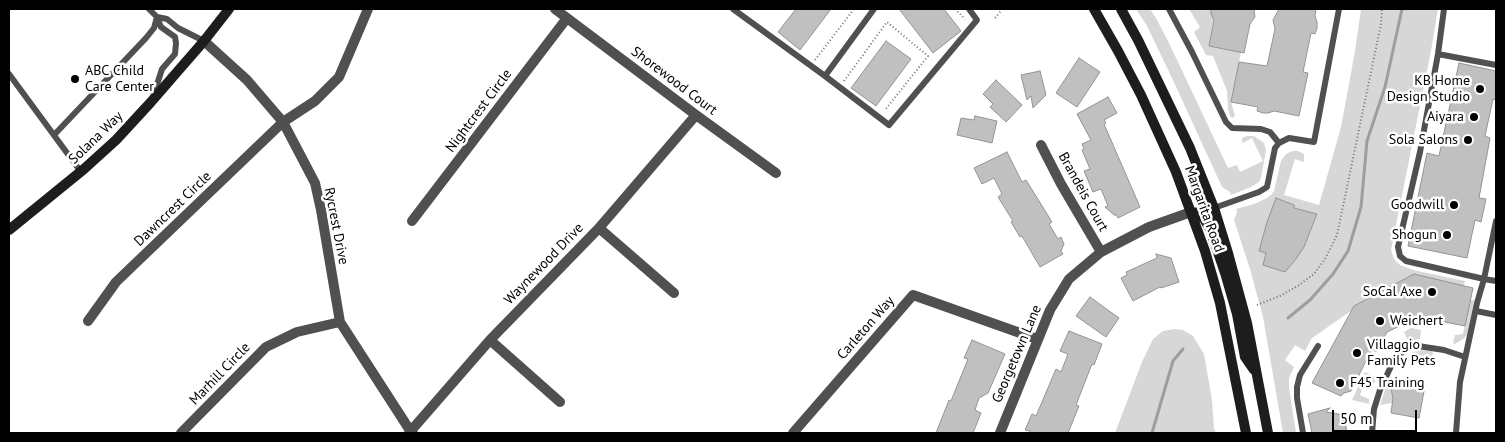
<!DOCTYPE html>
<style>
body{margin:0}
#map{position:relative;width:1505px;height:442px;overflow:hidden;background:#fff;font-family:"PT Sans",sans-serif}
canvas{display:block}
.frame{position:absolute;inset:0;border:10px solid #000;pointer-events:none}
.scale{position:absolute;left:1332px;top:410px;width:85px;height:22px;box-sizing:border-box;border:2px solid #000;border-top:0;padding-left:6px;font-size:15px;line-height:18px;white-space:nowrap;color:#000;-webkit-text-stroke:4px #fff;paint-order:stroke}
</style>
<div id="map">
<canvas width="1505" height="442"></canvas>
<div class="frame"></div>
<div class="scale">50 m</div>
</div>
<script>
const g = document.querySelector('canvas').getContext('2d');
g.lineJoin = 'round';
function paint(path, color) { g.fillStyle = color; g.fill(path, 'evenodd'); }
const poly = rows => new Path2D(rows.map(r => 'M' + r).join(''));
function trace(path, color, width, dash) { g.strokeStyle = color; g.lineWidth = width; g.lineCap = dash ? 'butt' : 'round'; g.setLineDash(dash || []); g.stroke(path); }
function label(font, color, halo, rows, align = 'center') {
  g.font = font + ' "PT Sans",sans-serif'; g.lineWidth = 5; g.setLineDash([]); g.textBaseline = 'middle'; g.strokeStyle = halo; g.fillStyle = color; for (const [text, x, y, turn = 0] of rows) {
    g.save(); g.translate(x, y); g.rotate((+turn || 0) * Math.PI / 180); g.textAlign = isNaN(turn) ? turn : align; if (halo) g.strokeText(text, 0, 0); g.fillText(text, 0, 0); g.restore();
  }
}
const green = poly([
 [1136,9,1150,9,1156,18,1169,43,1228,168,1237,165,1240,172,1263,161,1252,138,1243,143,1242,140,1242,138,1247,136,1254,136,1264,143,1266,150,1261,178,1259,182,1251,187,1231,195,1230,192,1222,187,1172,78,1147,26],
 [1189,9,1211,9,1211,14,1214,17,1209,46,1241,52,1231,102,1235,116,1232,118,1230,116,1228,109,1227,91,1213,56,1206,55,1194,32,1200,27],
 [1361,9,1438,9,1431,51,1391,250,1394,259,1400,265,1413,270,1465,281,1464,286,1404,280,1354,306,1351,311,1312,338,1305,351,1295,345,1285,360,1294,367,1289,378,1289,387,1296,433,1283,433,1263,317,1250,269,1234,220,1237,212,1236,209,1254,204,1267,198,1271,195,1274,191,1281,161,1286,154,1293,151,1298,151,1304,154,1304,162,1295,159,1284,195,1319,205,1341,127,1355,51],
 [1470,300,1474,300,1467,335,1463,339,1455,344,1453,343,1455,335,1463,334],
 [1411,328,1421,330,1420,339,1408,341,1404,332],
 [1174,329,1183,330,1193,336,1204,354,1212,400,1214,429,1216,433,1115,433,1142,362,1153,339,1163,331],
 [1421,350,1431,351,1433,353,1432,360,1422,360,1413,359,1412,352],
 [1365,372,1376,377,1374,384,1365,381,1360,395,1369,399,1369,404,1352,400],
 [1394,383,1391,389,1393,397,1392,403,1380,405,1387,384]
]);
const stream = poly([
 [1288,318,1310,300,1333,274,1348,251,1361,207,1367,141,1385,87,1402,9],
 [1152,433,1173,361,1183,349]
]);
const building = poly([
 [796,9,831,9,800,50,778,32,796,9],
 [899,9,944,9,961,31,933,53,899,9],
 [1211,9,1254,9,1255,17,1250,24,1244,53,1209,46,1214,20,1211,14,1211,9],
 [1279,9,1316,9,1315,16,1317,22,1317,28,1315,34,1311,33,1303,72,1308,73,1299,116,1274,111,1268,113,1263,113,1257,111,1258,107,1231,102,1239,62,1267,66,1275,29,1273,20,1279,9],
 [886,41,911,59,876,106,851,88,886,41],
 [1079,58,1100,72,1077,107,1056,93,1079,58],
 [1459,63,1496,71,1496,100,1493,99,1485,136,1490,138,1479,198,1486,199,1481,222,1475,220,1467,258,1408,246,1427,153,1439,156,1459,63],
 [1040,71,1046,95,1033,108,1031,96,1027,100,1021,75,1040,71],
 [996,80,1022,105,1006,122,990,107,993,104,983,94,996,80],
 [1108,97,1117,113,1104,120,1106,123,1104,124,1140,207,1118,218,1116,215,1114,215,1105,207,1108,206,1101,189,1093,192,1084,171,1090,169,1082,150,1084,149,1082,144,1091,140,1077,114,1108,97],
 [975,116,997,121,992,143,957,135,961,118,974,120,975,116],
 [1007,152,1022,182,1026,180,1052,222,1049,224,1058,239,1061,237,1064,244,1061,251,1063,254,1040,267,1022,236,1020,237,1011,222,1013,221,998,197,1002,194,994,178,982,184,974,168,1007,152],
 [1276,198,1294,205,1294,208,1317,214,1304,247,1296,259,1285,272,1263,265,1266,253,1259,251,1267,222,1276,198],
 [1156,254,1171,258,1179,282,1161,288,1160,287,1133,301,1121,278,1127,275,1126,272,1157,258,1156,254],
 [1414,274,1473,288,1465,326,1419,317,1387,332,1376,352,1372,349,1351,391,1344,393,1341,396,1312,383,1354,306,1414,274],
 [1090,297,1119,318,1106,337,1076,316,1090,297],
 [1069,331,1102,344,1094,365,1092,364,1076,405,1079,406,1068,433,1029,433,1030,431,1025,430,1032,414,1036,416,1056,369,1061,372,1068,354,1060,351,1069,331],
 [972,340,1005,354,988,393,979,398,975,410,981,413,973,433,936,433,949,400,951,401,968,359,964,358,972,340],
 [1400,380,1408,383,1425,386,1419,418,1391,413,1393,398,1391,389,1394,383,1400,380],
 [1330,408,1326,412,1344,415,1347,433,1312,433,1308,414,1330,408]
]);
const path = poly([
 [955,9,965,19],
 [995,18,1001,11,1000,9],
 [815,60,854,9],
 [844,81,887,22,928,56,885,110],
 [1257,305,1280,296,1299,285,1314,274,1325,259,1337,235,1381,24,1382,9]
]);
const lane = poly([
 [149,9,157,17,167,19,178,28,204,41],
 [733,9,825,76,889,125,977,20,969,9],
 [1169,9,1192,52,1226,122,1232,128,1261,129,1270,132,1279,143],
 [1444,9,1438,54,1420,152,1398,247,1400,256,1406,261,1484,279,1496,281],
 [1438,54,1496,65],
 [9,74,81,172],
 [825,76,874,9],
 [153,97,162,69,175,54,176,43,175,37,161,27,157,18],
 [54,135,146,38,154,28,157,17],
 [1214,208,1259,192,1267,187,1275,148,1279,143,1289,138,1314,142,1339,9],
 [1476,311,1496,315],
 [1303,433,1297,398,1297,387,1300,375,1318,346],
 [1372,433,1374,409,1380,390,1392,364,1403,351,1411,346,1418,346,1444,350,1465,357],
 [1456,433,1460,382,1477,303,1484,279,1496,221]
]);
const street = poly([
 [555,9,696,115,776,173],
 [204,41,247,80,283,122,315,183,321,210,340,322,411,432,413,433],
 [1041,145,1061,184,1101,252],
 [412,221,567,18],
 [599,228,674,293],
 [88,321,116,282,283,122,315,101,339,77,368,9],
 [490,340,560,402],
 [181,433,266,347,297,332,340,322],
 [409,433,490,340,599,228,696,115],
 [793,433,913,295,1037,339],
 [1000,433,1050,310,1069,279,1101,252,1149,227,1191,212]
]);
const secondary = poly([
 [1094,9,1118,51,1141,95,1176,172,1205,251,1220,303,1246,433],
 [1121,9,1138,40,1190,148,1214,208,1228,253,1247,323,1268,433],
 [1191,212,1199,213,1204,219,1210,229,1226,276,1237,314,1245,357,1254,370],
 [9,230,84,169,116,140,151,102,204,41,229,9]
]);
const markers = [
 [75,79,5,"#000"],
 [1480,89,5,"#000"],
 [1474,117,5,"#000"],
 [1468,140,5,"#000"],
 [1454,205,5,"#000"],
 [1447,235,5,"#000"],
 [1432,292,5,"#000"],
 [1380,321,5,"#000"],
 [1357,353,5,"#000"],
 [1340,383,5,"#000"]
];
const poiNames = [
 ["ABC Child",85,71,"left"],
 ["Care Center",85,87,"left"],
 ["KB Home",1470,81],
 ["Design Studio",1470,97],
 ["Aiyara",1464,117],
 ["Sola Salons",1458,140],
 ["Goodwill",1444,205],
 ["Shogun",1437,235],
 ["SoCal Axe",1422,292],
 ["Weichert",1390,321,"left"],
 ["Villaggio",1367,345,"left"],
 ["Family Pets",1367,361,"left"],
 ["F45 Training",1350,383,"left"]
];
const streetNames = [
 ["Shorewood Court",674,81,37],
 ["Nightcrest Circle",479,111,-53],
 ["Solana Way",96,138,-44],
 ["Brandeis Court",1083,192,61],
 ["Dawncrest Circle",173,209,-44],
 ["Margarita Road",1204,209,70],
 ["Rycrest Drive",336,226,79],
 ["Waynewood Drive",544,264,-46],
 ["Carleton Way",866,328,-49],
 ["Georgetown Lane",1017,354,-67],
 ["Marhill Circle",220,374,-46]
];
paint(green, '#d7d7d7');
trace(stream, '#9e9e9e', 3);
paint(building, '#c0c0c0');
trace(building, '#949494', 1);
trace(path, '#727272', 2, [1, 2.5]);
trace(lane, '#505050', 6);
trace(street, '#505050', 10);
trace(secondary, '#1d1d1d', 10);
for (const [x, y, r, color] of markers) { const dot = new Path2D(); dot.arc(x, y, r, 0, 2 * Math.PI); g.fillStyle = color; g.fill(dot); trace(dot, '#fff', 2); }
label('14px', '#000', '#fff', poiNames, 'right');
label('14px', '#000', '#fff', streetNames);
</script>
